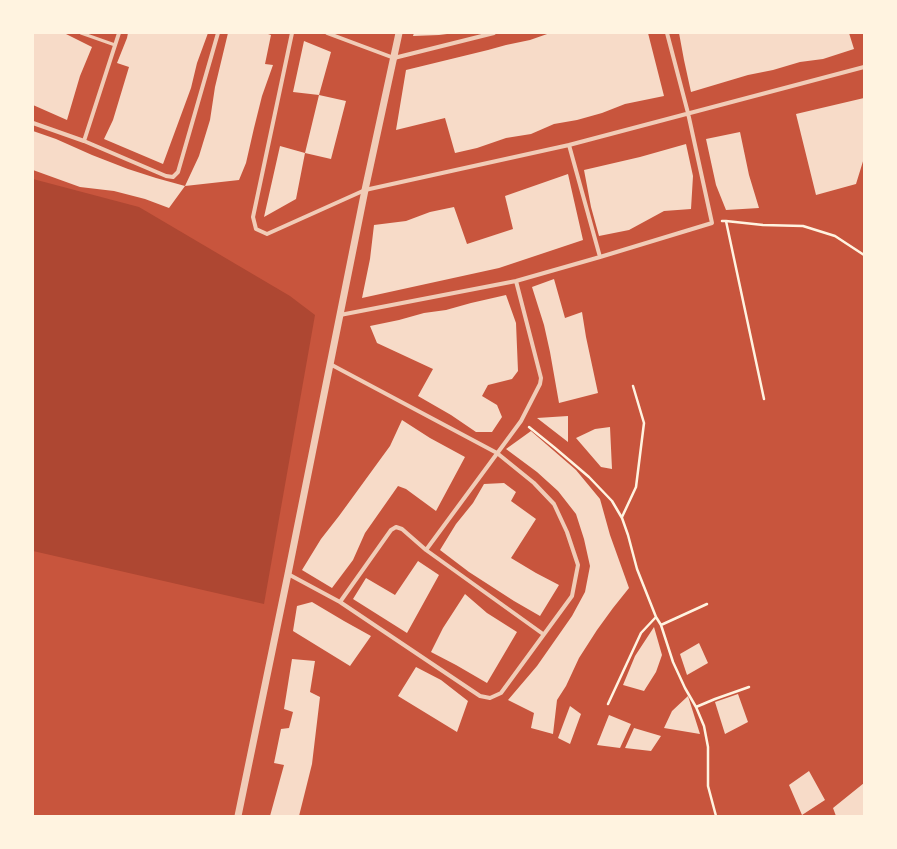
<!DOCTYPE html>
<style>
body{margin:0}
#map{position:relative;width:897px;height:849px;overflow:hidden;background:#c8553d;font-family:Lato,sans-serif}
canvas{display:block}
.frame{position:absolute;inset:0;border:34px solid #fff3e0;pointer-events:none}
</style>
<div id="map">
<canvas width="897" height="849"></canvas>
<div class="frame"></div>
</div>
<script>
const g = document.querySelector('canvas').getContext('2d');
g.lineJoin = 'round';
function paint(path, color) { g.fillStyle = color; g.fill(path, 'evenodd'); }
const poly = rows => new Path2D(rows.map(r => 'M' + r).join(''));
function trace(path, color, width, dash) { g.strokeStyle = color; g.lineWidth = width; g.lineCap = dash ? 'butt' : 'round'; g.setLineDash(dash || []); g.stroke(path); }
const green = poly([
 [33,179,139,207,290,296,315,315,264,604,33,551]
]);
const building = poly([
 [33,33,64,33,92,47,80,76,67,120,33,105],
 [128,33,208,33,197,63,191,88,163,164,104,139,113,120,129,67,117,63,127,38],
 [228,33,265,33,271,35,265,64,273,65,262,96,254,128,246,163,239,180,185,186,199,156,210,120,215,87],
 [414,33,447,33,447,34,439,35,413,36],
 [550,33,648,33,664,96,625,104,602,113,577,120,554,124,531,134,506,138,477,148,455,153,445,118,396,130,406,70,488,50,506,45,530,40],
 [679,33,849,33,854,49,823,59,800,62,773,70,748,75,691,92,684,60],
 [304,41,331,52,319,95,293,92],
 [319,95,346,101,331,159,305,153],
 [864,98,864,158,856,184,816,195,796,114],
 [33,131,56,139,92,155,128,169,156,178,185,186,169,208,145,199,114,191,80,187,44,174,33,170],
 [740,132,749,175,759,208,726,210,716,185,706,139],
 [686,144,693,176,691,209,664,211,629,230,599,236,591,207,584,170,640,157],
 [280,146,305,153,296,199,264,217],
 [568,174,583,240,499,268,362,298,370,259,374,225,406,221,430,212,454,207,467,244,513,229,505,196],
 [554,279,565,318,582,312,586,337,598,393,559,403,550,352,544,325,532,287],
 [506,295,516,323,518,371,512,379,488,385,482,396,497,405,502,417,492,432,476,432,451,415,418,396,433,369,377,343,370,326,399,320,424,313,446,310,471,303],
 [568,416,568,442,537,418],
 [402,420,430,438,465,457,436,511,406,489,398,486,365,533,353,560,332,588,302,570,321,539,339,516,390,446],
 [610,427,612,469,601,467,576,438,595,429],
 [531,431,576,470,600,499,610,535,629,588,613,608,597,630,579,658,566,686,557,700,553,734,531,728,534,713,508,700,537,666,572,616,585,592,590,566,584,539,576,514,558,491,537,472,506,449],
 [504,483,516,492,511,501,536,519,511,558,536,573,559,585,540,616,514,601,469,572,440,550,456,524,473,503,484,484],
 [418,561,439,575,407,633,353,599,366,578,395,595],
 [465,594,487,613,517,632,487,683,456,665,431,652,443,628],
 [312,602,344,621,371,636,350,666,293,631,297,606],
 [654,627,662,655,656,672,644,691,623,685,635,656],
 [699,643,708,663,687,675,680,654],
 [292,659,315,661,310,692,320,697,312,764,299,816,270,816,284,765,274,763,281,729,289,728,293,712,284,709],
 [416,667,441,680,468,701,457,732,398,696],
 [738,694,748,722,725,734,715,702],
 [688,696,700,734,664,728,672,711],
 [570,706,581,714,570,744,558,738],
 [609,715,631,724,620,748,597,745],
 [634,728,661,736,651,751,625,748],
 [809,771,825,800,802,815,789,785],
 [864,783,864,816,836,816,833,808]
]);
const path = poly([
 [722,221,726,221,764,399],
 [726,221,763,225,803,226,835,236,864,255],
 [529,427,555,448,589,477,612,501,622,518,628,535,637,569,656,617,661,625,673,662,685,688,696,707,704,726,708,747,708,786,716,816],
 [622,517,636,487,644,423,633,386],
 [661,625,707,604],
 [608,704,641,633,656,617],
 [696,707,715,699,749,687]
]);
const service = poly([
 [81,33,115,45]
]);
const minor = poly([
 [292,33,253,217,256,229,267,234,365,190,569,145,864,67],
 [327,33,394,58,494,33],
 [33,123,84,141,166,176,173,177,178,172,218,33],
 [84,141,119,33],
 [569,145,600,257],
 [340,315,516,281,600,257,712,223,688,113,667,33],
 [426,550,521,421,540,384,541,378,516,281],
 [288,574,340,602,480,696,490,698,501,693,572,596,578,565,567,532,554,504,534,483,497,453,330,364],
 [340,602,391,530,396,527,402,529,426,550,543,634]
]);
const tertiary = poly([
 [238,816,288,574,365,190,399,33]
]);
paint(green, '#ae4732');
paint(building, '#f7dbc8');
trace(path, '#fff3e0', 2.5);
trace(service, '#f1ccb7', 3);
trace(minor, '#f1ccb7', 4);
trace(tertiary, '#f1ccb7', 7);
</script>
